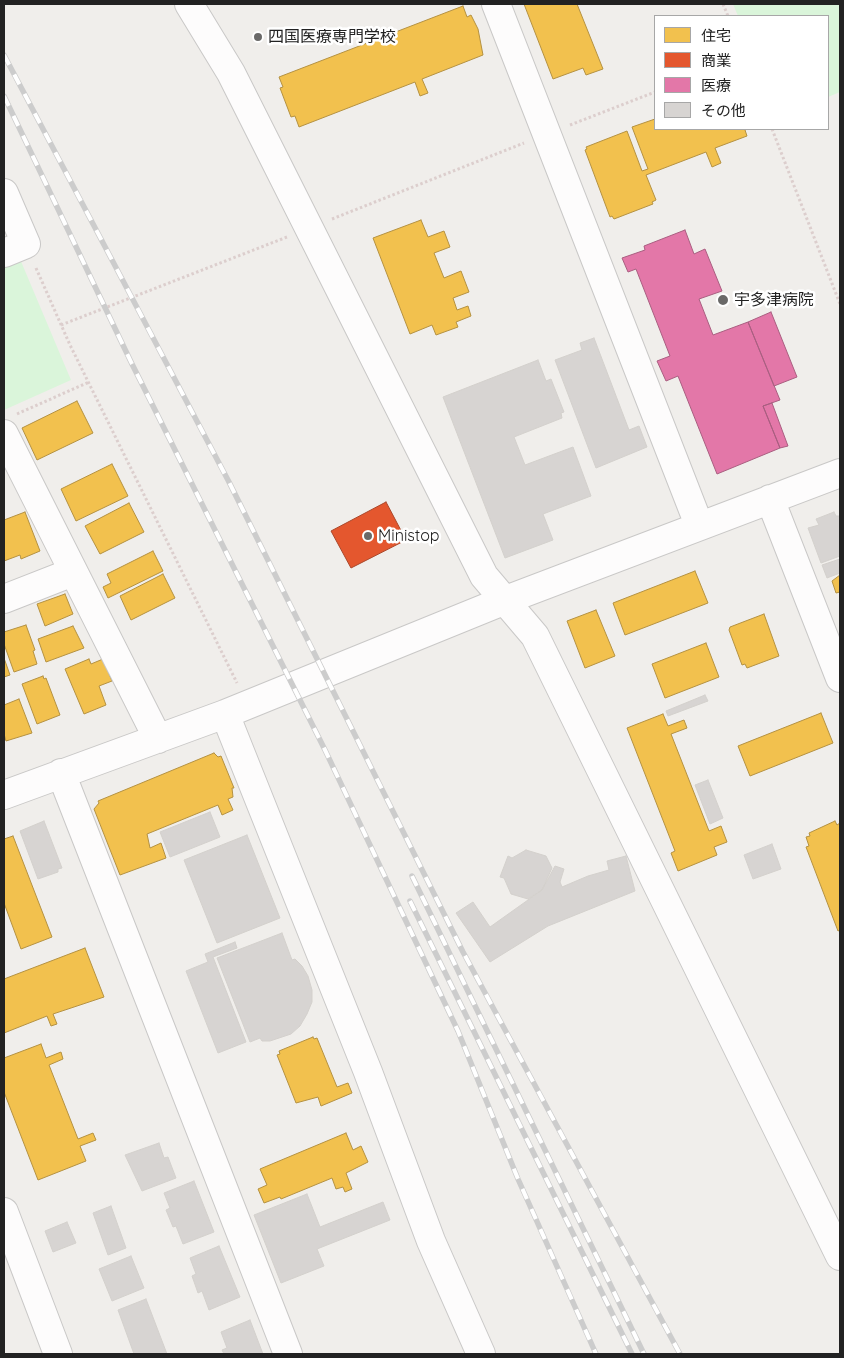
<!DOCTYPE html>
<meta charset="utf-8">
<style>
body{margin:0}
#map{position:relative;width:844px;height:1358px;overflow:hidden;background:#f0eeeb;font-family:Quicksand,"Noto Sans JP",sans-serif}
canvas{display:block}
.frame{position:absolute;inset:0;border:5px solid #222;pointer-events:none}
.legend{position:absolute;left:654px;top:15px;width:175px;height:115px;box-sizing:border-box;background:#fff;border:1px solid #a7a7a7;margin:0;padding:6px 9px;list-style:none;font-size:15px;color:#222}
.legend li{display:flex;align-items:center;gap:10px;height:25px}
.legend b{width:25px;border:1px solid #a7a7a7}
</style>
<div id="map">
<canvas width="844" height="1358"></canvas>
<div class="frame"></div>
<ul class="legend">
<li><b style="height:14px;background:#f2c14e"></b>住宅</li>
<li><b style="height:14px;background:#e4572e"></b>商業</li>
<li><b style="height:14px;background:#e377a8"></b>医療</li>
<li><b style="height:14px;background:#d7d4d2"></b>その他</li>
</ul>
</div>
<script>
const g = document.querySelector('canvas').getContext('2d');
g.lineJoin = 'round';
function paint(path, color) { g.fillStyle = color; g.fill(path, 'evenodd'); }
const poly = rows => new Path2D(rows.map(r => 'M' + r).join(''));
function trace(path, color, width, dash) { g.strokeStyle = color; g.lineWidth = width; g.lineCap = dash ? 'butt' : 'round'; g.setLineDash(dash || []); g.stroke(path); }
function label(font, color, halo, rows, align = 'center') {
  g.font = font + ' Quicksand,"Noto Sans JP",sans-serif'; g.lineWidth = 5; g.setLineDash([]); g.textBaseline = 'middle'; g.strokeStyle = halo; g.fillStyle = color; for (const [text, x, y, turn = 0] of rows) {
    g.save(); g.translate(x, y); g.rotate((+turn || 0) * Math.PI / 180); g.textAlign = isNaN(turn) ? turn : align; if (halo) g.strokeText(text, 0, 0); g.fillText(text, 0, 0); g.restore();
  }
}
const park = poly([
 [733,4,840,4,840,92,828,97,828,16,738,16],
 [20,259,71,380,4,410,4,265]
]);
const homes = poly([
 [524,4,577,4,603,69,586,75,583,68,553,79,524,4],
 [463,6,467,17,471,15,478,29,483,55,422,79,428,93,420,96,415,82,299,127,295,116,291,117,280,88,283,87,279,77,463,6],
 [655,119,655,129,747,129,745,130,747,136,715,148,721,163,712,167,706,152,646,175,656,200,652,202,653,204,614,219,612,216,610,217,585,150,587,149,586,147,627,131,642,171,648,169,632,127,655,119],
 [421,220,428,237,444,231,450,247,434,253,444,278,461,271,469,292,453,298,457,310,468,306,471,316,456,322,458,327,436,335,432,325,410,334,373,238,421,220],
 [77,401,93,433,37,460,22,428,77,401],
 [112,464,128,496,76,521,61,489,112,464],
 [129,503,144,532,100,554,85,526,129,503],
 [25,512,40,551,21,559,20,555,4,561,4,520,25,512],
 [153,551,163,571,108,598,103,587,111,583,107,574,153,551],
 [695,571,708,603,625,635,613,603,695,571],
 [163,574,175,598,131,620,120,596,163,574],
 [840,575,840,592,836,593,832,581,840,575],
 [65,594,73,614,45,626,37,604,65,594],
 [596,610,615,656,585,668,567,621,596,610],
 [764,614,779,656,747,668,745,664,742,665,729,630,730,627,764,614],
 [26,625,35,650,33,651,37,664,14,672,4,644,4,632,26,625],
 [73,626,84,648,46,662,38,639,73,626],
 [706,643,719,677,665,698,652,664,706,643],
 [4,658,10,675,4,677,4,658],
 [89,659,91,664,103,659,112,681,99,686,106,705,84,714,65,669,89,659],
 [43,676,44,679,46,678,60,715,37,724,22,684,43,676],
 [19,699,32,733,6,741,4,734,4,705,19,699],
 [821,713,833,743,750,776,738,746,821,713],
 [663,714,668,726,684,720,687,728,671,734,709,831,721,826,727,842,714,847,717,855,678,871,671,853,675,851,627,728,663,714],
 [214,753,218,757,221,756,234,788,232,788,233,797,228,799,233,810,222,815,218,805,147,834,150,848,161,843,166,858,120,875,94,809,99,803,98,801,214,753],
 [835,821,837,825,840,823,840,930,838,931,806,847,809,846,806,837,810,836,809,833,835,821],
 [13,836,52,937,21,949,4,903,4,839,13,836],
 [85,948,104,997,53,1014,57,1024,51,1026,47,1016,4,1033,4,979,85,948],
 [313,1037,314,1039,317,1038,337,1087,348,1083,352,1093,321,1106,318,1097,296,1103,277,1055,280,1054,279,1051,313,1037],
 [41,1044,46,1058,61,1052,63,1059,49,1065,78,1139,93,1133,96,1140,80,1146,86,1161,38,1180,4,1092,4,1058,41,1044],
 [346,1133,353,1150,361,1146,368,1162,346,1173,352,1189,345,1192,343,1187,336,1189,332,1178,281,1199,280,1197,264,1203,258,1189,267,1185,260,1169,346,1133]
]);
const shops = poly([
 [386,502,406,540,351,568,331,531,386,502]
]);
const health = poly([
 [685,230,694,254,705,249,722,291,699,299,713,335,748,322,780,400,763,406,780,448,717,474,678,376,666,381,657,361,670,356,636,269,628,272,622,258,645,250,644,246,685,230],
 [771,312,797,377,774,386,748,322,771,312],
 [772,403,788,446,780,448,763,406,772,403]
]);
const building = poly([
 [594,338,629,430,639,426,647,447,596,468,555,360,582,350,580,343,594,338],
 [538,360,546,381,551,379,564,412,561,413,562,418,514,437,525,465,573,447,591,496,543,514,553,540,505,558,443,397,538,360],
 [834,512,836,516,840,516,840,556,821,563,808,528,819,525,816,519,834,512],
 [840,559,840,573,827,578,822,565,840,559],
 [705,695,708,701,668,716,666,711,705,695],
 [708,780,723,818,710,824,695,785,708,780],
 [210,812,220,837,170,857,160,832,210,812],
 [44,821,62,868,58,869,58,872,38,879,20,831,44,821],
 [247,835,280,918,217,943,184,860,247,835],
 [772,844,781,869,753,879,744,855,772,844],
 [526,850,546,856,552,868,542,890,528,899,511,894,504,878,500,877,508,856,512,858,526,850],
 [626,856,635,891,548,926,490,962,456,913,473,902,490,927,542,890,555,866,564,869,560,882,562,887,588,876,609,870,607,861,626,856],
 [282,933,292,960,295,959,302,966,308,976,312,990,312,1002,307,1014,300,1026,291,1034,270,1041,262,1041,260,1038,250,1042,217,958,282,933],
 [235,942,237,948,213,957,246,1042,218,1053,186,971,208,962,205,954,235,942],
 [159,1143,164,1158,168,1157,176,1178,142,1191,125,1155,159,1143],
 [194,1181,214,1232,183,1244,176,1226,173,1227,166,1210,170,1208,164,1193,194,1181],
 [307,1194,320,1227,383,1202,390,1220,317,1249,324,1266,281,1283,254,1215,307,1194],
 [111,1206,126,1248,108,1255,93,1213,111,1206],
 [67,1222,76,1243,53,1252,45,1231,67,1222],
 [219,1246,240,1297,209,1310,202,1291,198,1293,192,1276,196,1274,190,1258,219,1246],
 [131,1256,144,1288,112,1301,99,1269,131,1256],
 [146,1299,167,1354,134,1354,118,1310,146,1299],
 [250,1320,263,1354,224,1354,222,1350,227,1348,221,1332,250,1320]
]);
const path = poly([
 [723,4,728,16],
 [570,125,655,92],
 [772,129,840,304],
 [332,219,524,143],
 [36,268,70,345,237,683],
 [61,325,287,237],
 [17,414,89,382]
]);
const minor = poly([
 [189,4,231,73,484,576,535,636,840,1256],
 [496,4,699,525],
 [4,193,26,244,4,253],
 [4,434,158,739],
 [770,499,840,678],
 [4,599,73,572],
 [225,714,368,1072,431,1241,481,1354],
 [61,773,288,1354],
 [4,795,225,714,503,601,840,473],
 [4,1212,58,1354]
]);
const rail = poly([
 [4,55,229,482,463,952,680,1354],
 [4,96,132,364,325,750,458,1031,518,1179,596,1354],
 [412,876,644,1354],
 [410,901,632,1354]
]);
const markers = [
 [258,37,5,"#6a6968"],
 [723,300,6,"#6a6968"],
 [368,536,5,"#6a6968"]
];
const poiNames = [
 ["四国医療専門学校",268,37],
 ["宇多津病院",734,300],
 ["Ministop",378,536]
];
paint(park, '#daf5da');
paint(homes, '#f2c14e');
trace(homes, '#b49141', 1);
paint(shops, '#e4572e');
trace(shops, '#aa472a', 1);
paint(health, '#e377a8');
trace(health, '#a95e80', 1);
paint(building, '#d7d4d2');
trace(building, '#d3d0cc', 1);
trace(minor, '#c9c8c7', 30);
trace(path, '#dccecd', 3, [2.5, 2.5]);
trace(minor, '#fdfcfc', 28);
trace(rail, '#ccc', 5.5);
trace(rail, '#fff', 4, [11]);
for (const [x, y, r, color] of markers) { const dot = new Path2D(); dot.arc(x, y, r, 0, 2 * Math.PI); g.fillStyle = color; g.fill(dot); trace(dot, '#fff', 2); }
label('16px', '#222', '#fff', poiNames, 'left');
</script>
